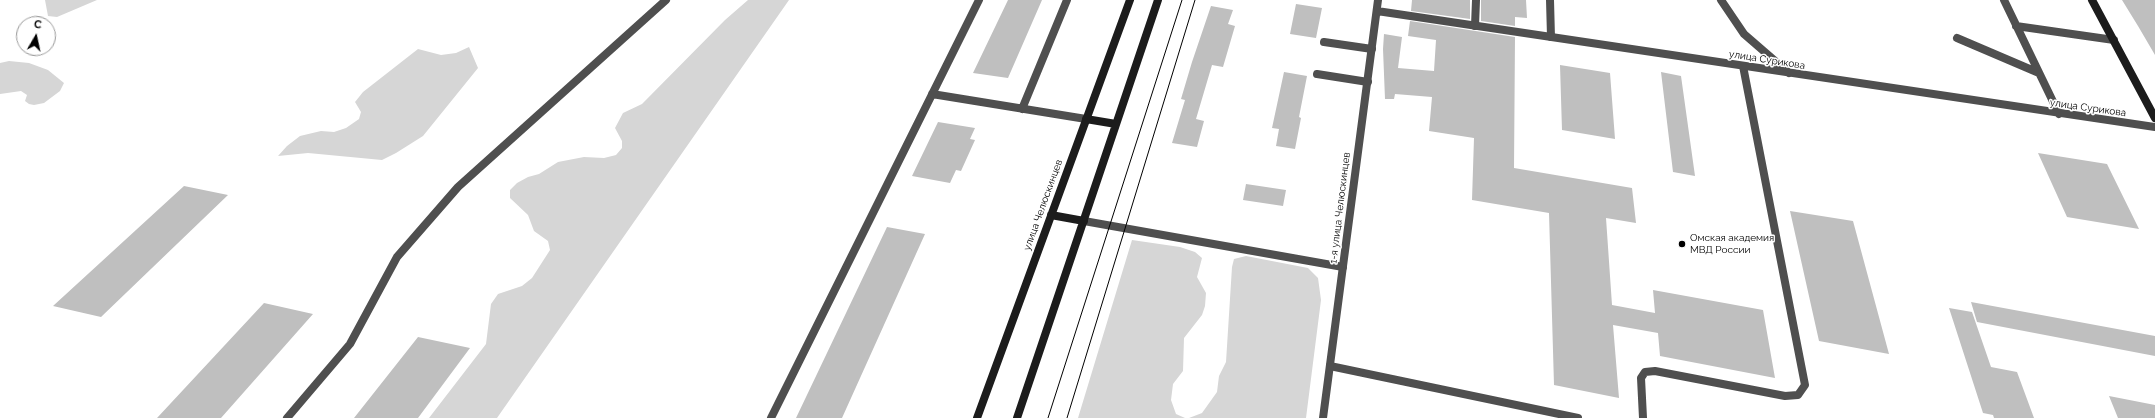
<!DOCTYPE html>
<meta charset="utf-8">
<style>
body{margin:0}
#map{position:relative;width:2155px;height:418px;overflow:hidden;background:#fff;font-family:Raleway,sans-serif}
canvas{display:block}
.north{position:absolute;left:16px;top:16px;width:40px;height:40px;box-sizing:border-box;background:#fff;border:1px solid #999;border-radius:50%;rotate:9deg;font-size:11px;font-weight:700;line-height:16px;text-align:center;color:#000}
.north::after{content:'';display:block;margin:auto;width:14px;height:18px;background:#000;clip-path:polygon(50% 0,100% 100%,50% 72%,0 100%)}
</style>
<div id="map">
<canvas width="2155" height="418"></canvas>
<div class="north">С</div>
</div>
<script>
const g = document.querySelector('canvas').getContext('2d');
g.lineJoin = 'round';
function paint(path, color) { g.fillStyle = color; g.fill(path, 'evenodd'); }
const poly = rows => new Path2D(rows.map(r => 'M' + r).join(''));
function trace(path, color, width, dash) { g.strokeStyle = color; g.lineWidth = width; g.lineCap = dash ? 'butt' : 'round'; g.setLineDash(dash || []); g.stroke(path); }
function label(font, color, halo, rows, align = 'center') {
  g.font = font + ' Raleway,sans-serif'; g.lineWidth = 3; g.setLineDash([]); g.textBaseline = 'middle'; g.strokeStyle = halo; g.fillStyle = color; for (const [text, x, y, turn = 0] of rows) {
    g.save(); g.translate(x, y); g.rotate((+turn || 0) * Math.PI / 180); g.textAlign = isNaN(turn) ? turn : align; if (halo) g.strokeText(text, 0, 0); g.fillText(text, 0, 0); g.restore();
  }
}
const green = poly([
 [45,0,97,0,57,17,48,16],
 [748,0,789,0,497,418,429,418,486,344,491,304,498,294,522,286,532,278,550,250,548,241,534,231,528,215,510,198,510,190,517,183,528,177,539,174,558,162,584,157,604,158,616,155,622,148,622,141,615,128,623,113,642,104,725,20],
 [469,47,478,68,423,136,396,153,382,160,308,153,278,156,287,146,300,136,321,131,334,132,346,128,359,119,361,112,355,102,363,92,418,49,441,55,456,53],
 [9,61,29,63,48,70,64,83,60,91,44,103,34,105,29,104,25,101,27,95,21,91,0,94,0,63],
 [1132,240,1180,247,1195,252,1202,258,1197,277,1206,293,1205,306,1202,315,1184,338,1183,371,1173,384,1171,400,1176,414,1185,418,1078,418],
 [1246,256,1308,268,1318,278,1321,300,1306,418,1189,418,1202,413,1217,392,1219,376,1226,362,1232,267,1234,259]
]);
const building = poly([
 [1008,0,1042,0,1008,78,973,73],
 [1412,0,1470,0,1470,19,1411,11],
 [1481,0,1526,0,1527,18,1515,17,1515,26,1481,21],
 [2122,0,2155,0,2155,55,2138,26],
 [1296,4,1322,8,1316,38,1290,34],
 [1211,6,1233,10,1228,24,1235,26,1223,67,1212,65,1196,119,1204,121,1197,147,1172,143,1185,100,1181,99,1192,62],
 [1410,21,1515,37,1514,168,1632,188,1636,223,1606,218,1612,305,1655,313,1653,290,1763,310,1775,378,1660,356,1658,333,1613,325,1619,398,1554,385,1549,213,1472,200,1474,138,1429,131,1432,97,1395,94,1394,99,1385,99,1383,49,1384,34,1402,37,1398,68,1434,71,1436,40,1408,36],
 [1560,65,1610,73,1615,139,1562,130],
 [1284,72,1307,76,1299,117,1301,118,1295,149,1276,146,1279,129,1272,128],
 [1661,72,1681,76,1695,176,1673,172],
 [938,122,975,128,970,139,975,140,961,171,956,170,950,183,912,176],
 [2038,153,2107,164,2139,229,2067,217],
 [1246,184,1286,190,1283,206,1243,200],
 [184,186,228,195,101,317,53,306],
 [1790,211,1853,221,1889,354,1819,341],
 [887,227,925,234,842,418,796,418],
 [1971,302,2155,336,2155,356,1977,322],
 [264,303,313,314,221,418,157,418],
 [1949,308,1972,312,1991,367,2017,372,2034,418,1994,418,1993,415,1983,413],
 [418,337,470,348,418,418,354,418],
 [2109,396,2155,405,2155,418,2118,418]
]);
const lane = poly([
 [1550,0,1551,37],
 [1721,0,1744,34,1789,73],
 [2004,0,2059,114],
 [1475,26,1476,0],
 [2016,26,2114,40],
 [1957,38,2039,73],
 [1324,42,1372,49],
 [1317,74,1368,82],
 [932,94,1086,119],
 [1022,109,1067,0],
 [1084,221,1343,267],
 [1330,366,1578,418],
 [287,418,350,344,397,257,458,187,666,0],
 [771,418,979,0],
 [1643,418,1641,378,1645,372,1655,371,1785,396,1798,395,1805,385,1743,66]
]);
const street = poly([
 [1377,11,2155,127],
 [1323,418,1378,0]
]);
const secondary = poly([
 [2092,0,2155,118],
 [1086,119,1116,124],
 [1051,215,1084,221],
 [977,418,1130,0],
 [1017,418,1158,0]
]);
const tram = poly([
 [1048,418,1182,0],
 [1067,418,1195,0]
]);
const markers = [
 [1682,244,4,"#000"]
];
const streetNames = [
 ["улица Сурикова",1767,60,9],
 ["улица Сурикова",2088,108,8],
 ["улица Челюскинцев",1043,205,-70],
 ["1-я улица Челюскинцев",1340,208,-83]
];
const poiNames = [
 ["Омская академия",1690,238],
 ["МВД России",1690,250]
];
paint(green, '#d6d6d6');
paint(building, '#bfbfbf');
trace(lane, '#4f4f4f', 8);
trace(street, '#4f4f4f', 8);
trace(secondary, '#1c1c1c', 8);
trace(tram, '#000', 1);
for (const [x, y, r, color] of markers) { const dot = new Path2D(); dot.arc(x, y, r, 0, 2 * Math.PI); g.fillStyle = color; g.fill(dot); trace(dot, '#fff', 1.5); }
label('10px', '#000', '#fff', streetNames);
label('10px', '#000', '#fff', poiNames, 'left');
</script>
